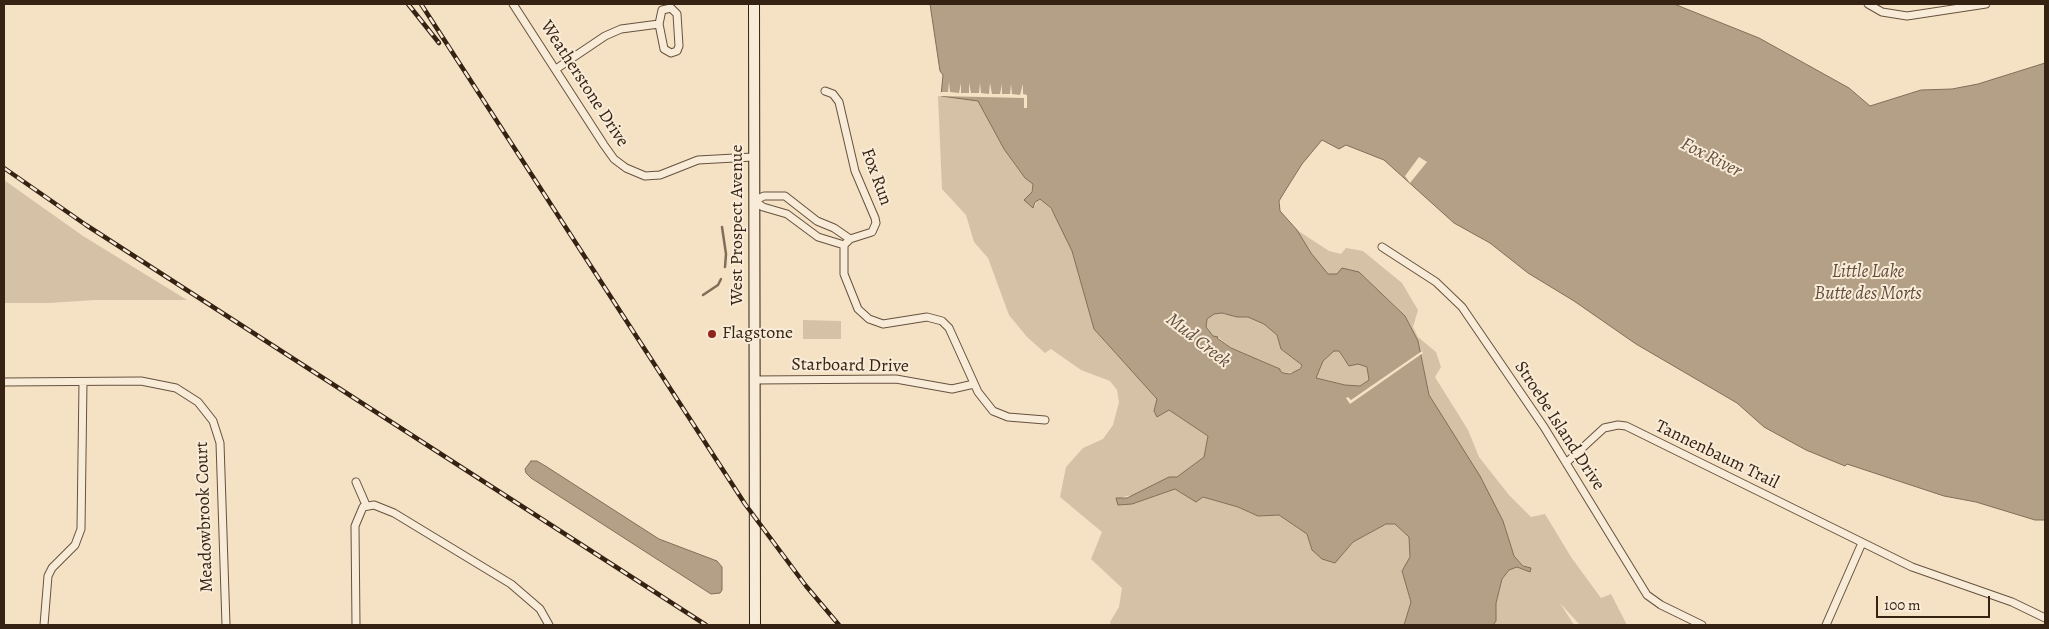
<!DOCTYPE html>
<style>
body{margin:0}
#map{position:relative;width:2049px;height:629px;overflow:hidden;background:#f5e1c4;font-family:Alegreya,serif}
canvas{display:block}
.frame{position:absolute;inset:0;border:5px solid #362212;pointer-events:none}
.scale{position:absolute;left:1876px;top:596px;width:114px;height:22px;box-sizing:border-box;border:2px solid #362212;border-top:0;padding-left:6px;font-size:15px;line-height:18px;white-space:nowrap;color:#362212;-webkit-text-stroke:4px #f8ecd9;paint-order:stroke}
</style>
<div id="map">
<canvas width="2049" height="629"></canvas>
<div class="frame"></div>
<div class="scale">100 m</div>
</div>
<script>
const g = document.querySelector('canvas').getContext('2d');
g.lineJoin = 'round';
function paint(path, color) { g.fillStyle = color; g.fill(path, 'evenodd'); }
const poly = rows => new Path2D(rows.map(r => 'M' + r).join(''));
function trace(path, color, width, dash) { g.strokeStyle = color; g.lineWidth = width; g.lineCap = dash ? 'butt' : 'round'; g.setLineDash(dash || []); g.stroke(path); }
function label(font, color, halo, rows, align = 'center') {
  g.font = font + ' Alegreya,serif'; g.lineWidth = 4; g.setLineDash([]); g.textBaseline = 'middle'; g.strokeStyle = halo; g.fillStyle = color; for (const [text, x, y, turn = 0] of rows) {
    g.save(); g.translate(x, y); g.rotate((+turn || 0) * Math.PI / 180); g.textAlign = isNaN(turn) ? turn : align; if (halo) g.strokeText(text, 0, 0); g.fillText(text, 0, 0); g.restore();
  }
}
const green = poly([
 [938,96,978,100,1004,149,1025,178,1033,184,1029,203,1032,207,1035,206,1037,200,1044,200,1056,217,1072,251,1094,329,1157,399,1154,411,1157,417,1169,410,1208,436,1204,457,1177,477,1169,477,1138,494,1123,497,1118,505,1132,504,1175,489,1196,502,1203,497,1238,507,1258,516,1279,515,1307,534,1312,550,1340,557,1353,542,1386,524,1395,524,1409,537,1410,557,1402,571,1411,602,1404,625,1111,625,1110,622,1119,607,1122,588,1091,559,1102,532,1060,497,1066,467,1083,448,1103,439,1113,425,1119,402,1117,390,1110,381,1081,370,1051,349,1045,353,1027,337,1009,315,988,258,974,242,966,215,942,189],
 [4,180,83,236,187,300,95,300,49,303,4,303],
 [1297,230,1329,251,1341,254,1346,248,1363,251,1402,283,1418,310,1413,327,1418,337,1436,352,1441,367,1435,377,1468,430,1479,457,1509,495,1531,517,1545,514,1571,557,1601,598,1611,594,1627,625,1580,625,1560,603,1574,625,1493,625,1496,620,1496,603,1502,579,1509,570,1517,567,1530,572,1514,556,1503,521,1429,395,1418,341,1405,316,1359,272,1328,275,1311,253],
 [1214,313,1248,317,1264,323,1277,335,1281,349,1302,364,1297,372,1283,373,1279,371,1280,369,1231,348,1218,337,1214,337,1206,327,1207,319],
 [803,320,841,321,841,339,803,339],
 [1334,351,1339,351,1344,360,1367,367,1369,380,1360,386,1345,385,1316,378,1323,361]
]);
const water = poly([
 [930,4,1674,4,1759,38,1849,88,1870,106,1921,90,1952,89,1978,84,2045,63,2045,520,2035,520,1976,502,1944,496,1847,464,1845,466,1806,450,1764,427,1737,403,1636,344,1574,301,1528,273,1490,243,1454,223,1384,160,1351,147,1346,145,1339,149,1322,140,1302,164,1285,191,1279,201,1280,211,1297,230,1311,253,1328,274,1337,274,1342,268,1359,272,1405,316,1418,341,1429,395,1480,476,1503,521,1514,556,1523,566,1531,568,1530,572,1517,567,1509,570,1502,579,1496,603,1496,621,1493,625,1404,625,1411,602,1402,571,1410,557,1409,537,1395,524,1386,524,1353,542,1335,563,1322,559,1312,550,1307,534,1279,515,1258,516,1238,507,1203,497,1196,502,1175,489,1132,504,1118,505,1116,498,1127,498,1169,477,1177,477,1204,457,1208,436,1169,410,1157,417,1154,411,1157,399,1094,329,1072,251,1051,208,1040,199,1035,202,1033,208,1024,200,1032,192,1033,184,1025,178,1004,149,978,101,941,96,943,75,940,71,930,4],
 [1222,313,1237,317,1248,317,1264,324,1277,335,1281,349,1302,365,1300,369,1290,374,1283,373,1280,371,1280,369,1231,348,1217,338,1218,337,1213,336,1206,327,1207,319,1214,314,1222,313],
 [1334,351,1339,351,1349,366,1358,364,1367,367,1369,380,1360,386,1345,385,1316,378,1323,361,1334,351],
 [531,461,537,461,547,467,659,539,717,561,722,567,722,590,720,593,711,594,531,478,526,473,525,469,531,461]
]);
const pier = poly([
 [949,82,950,92,959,93,961,83,961,93,969,93,969,83,971,93,979,93,980,83,981,93,989,94,990,83,992,94,1000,94,1002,84,1002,94,1010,94,1011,84,1012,94,1020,95,1023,84,1023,94,1027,95,1027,108,1024,108,1024,98,939,96,941,92,948,92],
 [1419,157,1427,162,1410,183,1405,176],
 [1422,351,1423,353,1350,404,1346,398,1348,397,1351,400]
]);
const stream = poly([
 [722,227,726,254,725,267],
 [703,295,718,285,721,279]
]);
const street = poly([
 [513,4,604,145,614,159,626,168,645,176,660,175,698,160,753,157],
 [1868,4,1882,12,1907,16,1986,4],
 [671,8,677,14,679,46,677,51,671,53,664,49,659,24,662,10,671,8],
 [556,69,605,36,621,29,659,24],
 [825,91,833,94,839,102,855,171,875,218,876,223,872,232,850,239,844,245,844,274,858,309,869,319,883,324,927,317,942,321,949,328,978,392,993,411,1008,417,1045,420],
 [754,201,764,196,785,196,817,221,834,228,850,239],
 [754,201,763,207,787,214,818,237,844,245],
 [1382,247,1436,282,1462,307,1544,427,1647,595,1661,605,1702,625],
 [754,380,896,379,952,389,974,384],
 [4,382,141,381,176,388,198,402,213,421,220,443,226,625],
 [1566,463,1604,428,1618,425,1626,426,1912,567,2012,602,2045,618],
 [356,482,366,505],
 [44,625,48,576,52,568,75,545,81,529,83,382],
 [356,625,355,526,363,507,374,505,394,513,511,584,540,609,549,625],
 [1826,625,1862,543]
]);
const secondary = poly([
 [754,4,755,625]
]);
const rail = poly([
 [408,4,439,43],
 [421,4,745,504,806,586,839,625],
 [4,168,86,225,706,625]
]);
const markers = [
 [712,334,5,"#8f2418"]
];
const streetNames = [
 ["Weatherstone Drive",584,84,57],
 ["Fox Run",876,177,70],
 ["West Prospect Avenue",738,225,-90],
 ["Starboard Drive",850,366,1],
 ["Stroebe Island Drive",1559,426,57],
 ["Tannenbaum Trail",1717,455,26],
 ["Meadowbrook Court",205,517,-92]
];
const poiNames = [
 ["Flagstone",722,334]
];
const waterNames = [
 ["Fox River",1711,158,27],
 ["Little Lake",1868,272],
 ["Butte des Morts",1868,294],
 ["Mud Creek",1198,341,38]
];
paint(green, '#d5c1a6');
paint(water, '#b4a087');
trace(water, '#826e58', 1);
paint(pier, '#f5e1c4');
trace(stream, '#826e58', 2.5);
trace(street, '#66523e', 9);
trace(secondary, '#362212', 12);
trace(street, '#f8ecd9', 7);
trace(secondary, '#f8ecd9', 10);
trace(rail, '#362212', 4.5);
trace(rail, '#f8ecd9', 2.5, [8]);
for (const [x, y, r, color] of markers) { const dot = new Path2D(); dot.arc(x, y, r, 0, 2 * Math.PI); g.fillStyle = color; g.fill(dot); trace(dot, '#f8ecd9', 2); }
label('18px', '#362212', '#f8ecd9', streetNames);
label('18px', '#362212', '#f8ecd9', poiNames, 'left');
label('italic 19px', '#624e3b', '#f8ecd9', waterNames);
</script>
